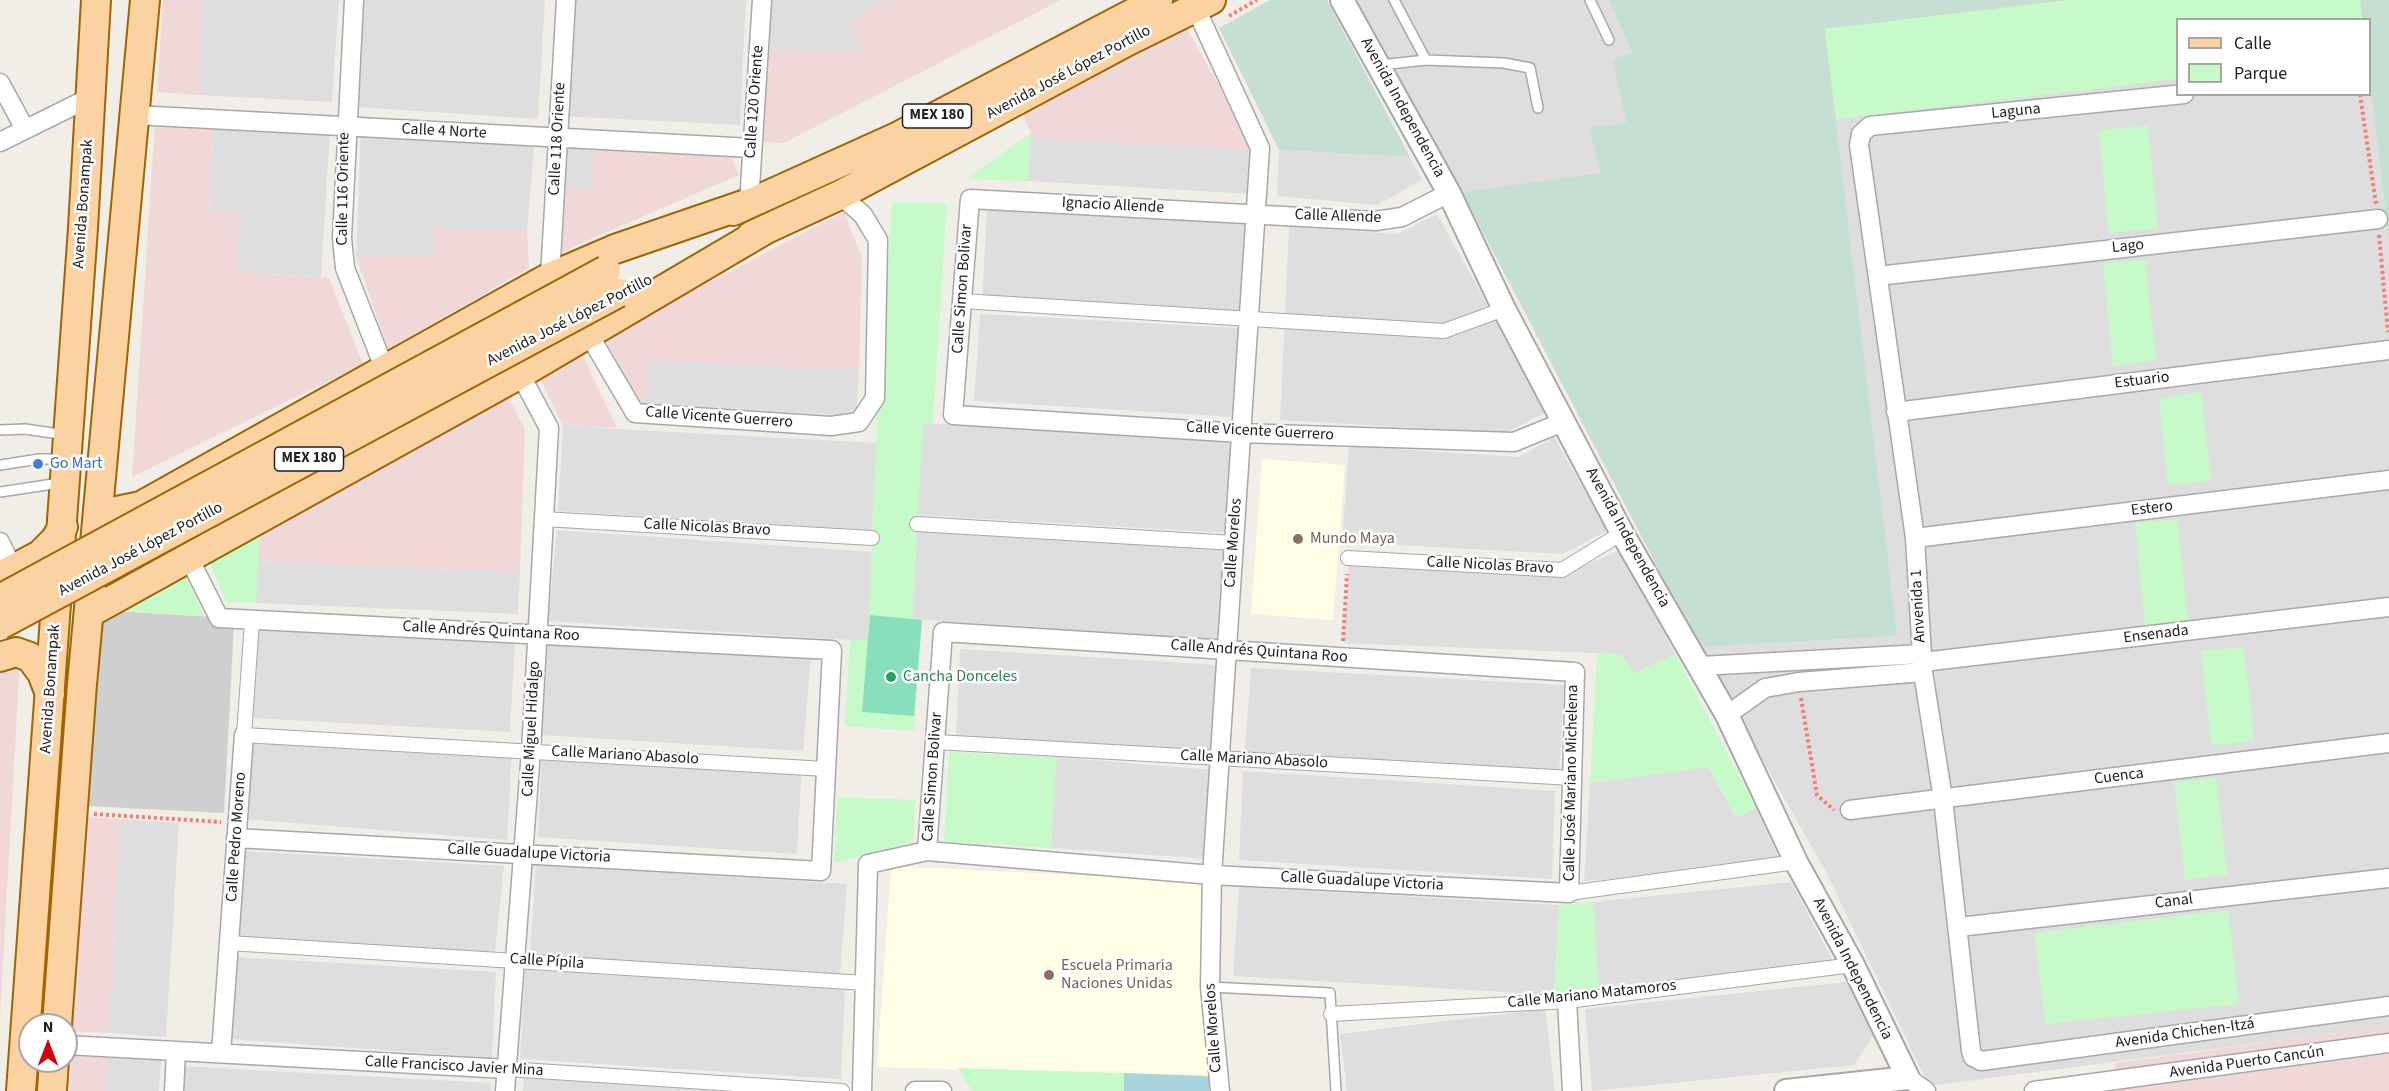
<!DOCTYPE html>
<meta charset="utf-8">
<style>
body{margin:0}
#map{position:relative;width:2389px;height:1091px;overflow:hidden;background:#f1eee8;font-family:"Source Sans 3",sans-serif}
canvas{display:block}
.legend{position:absolute;left:2176px;top:18px;width:195px;height:78px;box-sizing:border-box;background:#fff;border:2px solid #a6a6a6;margin:0;padding:8px 10px;list-style:none;font-size:18px;color:#212121}
.legend li{display:flex;align-items:center;gap:12px;height:30px}
.legend b{width:30px;border:2px solid #a6a6a6}
.north{position:absolute;left:18px;top:1013px;width:60px;height:60px;box-sizing:border-box;background:#fff;border:2px solid #a6a6a6;border-radius:50%;rotate:0deg;font-size:16px;font-weight:700;line-height:24px;text-align:center;color:#212121}
.north::after{content:'';display:block;margin:auto;width:21px;height:27px;background:#d10107;clip-path:polygon(50% 0,100% 100%,50% 72%,0 100%)}
</style>
<div id="map">
<canvas width="2389" height="1091"></canvas>
<ul class="legend">
<li><b style="height:8px;background:#fbd3a3"></b>Calle</li>
<li><b style="height:16px;background:#c7fac9"></b>Parque</li>
</ul>
<div class="north">N</div>
</div>
<script>
const g = document.querySelector('canvas').getContext('2d');
g.lineJoin = 'round';
function paint(path, color) { g.fillStyle = color; g.fill(path, 'evenodd'); }
const poly = rows => new Path2D(rows.map(r => 'M' + r).join(''));
function trace(path, color, width, dash) { g.strokeStyle = color; g.lineWidth = width; g.lineCap = dash ? 'butt' : 'round'; g.setLineDash(dash || []); g.stroke(path); }
function label(font, color, halo, rows, align = 'center') {
  g.font = font + ' "Source Sans 3",sans-serif'; g.lineWidth = 5; g.setLineDash([]); g.textBaseline = 'middle'; g.strokeStyle = halo; g.fillStyle = color; for (const [text, x, y, turn = 0] of rows) {
    g.save(); g.translate(x, y); g.rotate((+turn || 0) * Math.PI / 180); g.textAlign = isNaN(turn) ? turn : align; if (halo) g.strokeText(text, 0, 0); g.fillText(text, 0, 0); g.restore();
  }
}
const residential = poly([
 [204,0,339,0,332,102,198,95],
 [363,0,545,0,538,119,356,107],
 [566,0,746,0,740,125,560,116],
 [771,0,888,0,849,23,867,53,766,49],
 [1356,0,1609,0,1632,54,1612,59,1626,123,1601,174,1462,192],
 [2069,0,2360,0,2362,19,2178,20,2178,94,2370,94,2370,81,2389,242,2389,1026,1929,1086,1826,872,1699,647,1896,636,1825,29],
 [214,124,330,131,321,277,236,272,239,213,209,211],
 [361,129,535,138,527,230,431,228,437,257,356,257],
 [1030,138,1255,150,1252,194,1028,181],
 [565,143,594,145,591,189,564,187],
 [1279,150,1410,157,1422,180,1377,205,1277,196],
 [987,207,1249,222,1245,315,982,302],
 [1437,214,1547,412,1505,433,1280,420,1289,227,1397,234],
 [980,314,1239,328,1235,417,974,401],
 [649,361,859,370,856,416,645,403],
 [923,423,1236,442,1230,533,917,515],
 [563,426,877,443,872,530,558,511],
 [1554,437,1607,531,1562,554,1342,542,1349,446,1519,457],
 [557,530,872,552,868,641,548,621],
 [917,530,1226,549,1223,640,912,619],
 [1620,550,1675,654,1634,674,1621,654,1344,643,1349,557,1577,569],
 [257,561,520,573,518,614,256,603],
 [258,627,515,642,510,732,253,718],
 [548,640,811,659,803,751,542,735],
 [960,649,1218,665,1213,752,956,736],
 [1251,668,1564,685,1559,777,1244,760],
 [252,733,512,750,507,840,243,819],
 [542,749,802,765,797,854,538,837],
 [1056,757,1213,770,1208,859,1051,848],
 [1708,767,1736,817,1756,808,1782,865,1584,881,1590,783],
 [1243,771,1555,791,1552,879,1239,860],
 [121,819,179,823,166,1037,108,1033],
 [244,851,504,866,495,952,237,937],
 [536,865,847,884,840,976,530,957],
 [1791,882,1836,967,1599,994,1593,902],
 [1239,887,1559,905,1554,995,1233,976],
 [233,957,496,972,492,1058,230,1039],
 [525,970,845,989,841,1079,520,1059],
 [1847,982,1876,1032,1854,1065,1592,1091,1585,1009],
 [1545,1009,1555,1091,1347,1091,1340,1034],
 [108,1058,161,1060,159,1091,106,1091],
 [180,1066,491,1083,491,1091,178,1091],
 [524,1078,729,1091,523,1091]
]);
const commercial = poly([
 [163,0,204,0,198,95,157,92],
 [888,0,1061,0,784,143,763,142,766,49,866,52,849,23],
 [1186,27,1255,150,1030,138,1031,133,1023,115],
 [155,122,214,124,209,211,240,213,236,272,329,278,363,364,132,477],
 [594,145,729,152,739,175,561,252,564,187,591,188],
 [844,212,862,258,859,370,649,361,645,403,638,402,604,337],
 [430,228,527,230,529,268,388,349,356,257,437,257],
 [581,352,617,428,563,426,539,376],
 [508,397,525,429,520,573,257,561,260,529],
 [20,660,0,1018,0,669],
 [84,817,121,819,108,1033,71,1031],
 [2389,1026,2389,1091,2119,1091,2114,1063],
 [71,1056,108,1058,106,1091,69,1091]
]);
const education = poly([
 [1262,459,1345,465,1333,620,1251,614],
 [891,866,1219,882,1209,1076,877,1067]
]);
const religious = poly([
 [114,611,213,617,234,625,224,813,87,806,99,621]
]);
const wetland = poly([
 [1270,0,1327,0,1410,157,1279,150,1219,28],
 [1609,0,2069,0,1825,29,1897,636,1699,647,1462,192,1601,173,1589,128,1626,123,1612,59,1632,53],
 [2360,0,2389,0,2389,242,2370,81,2370,20,2362,19]
]);
const park = poly([
 [2069,0,2360,0,2362,19,2178,20,2177,79,1836,119,1825,29],
 [2148,126,2158,228,2108,233,2099,130],
 [1031,133,1028,181,967,179],
 [892,202,947,203,933,423,923,424,912,618,922,620,914,731,845,726,850,640,868,641,878,403],
 [2145,259,2156,360,2113,366,2103,263],
 [2201,392,2211,481,2168,485,2159,399],
 [2177,519,2188,620,2145,625,2135,523],
 [260,529,256,603,226,602,207,556],
 [185,570,204,616,114,611],
 [2244,647,2254,741,2211,745,2201,651],
 [1597,653,1621,654,1634,674,1675,654,1756,808,1736,817,1708,767,1590,783],
 [949,752,1056,757,1051,848,944,842],
 [2216,778,2227,874,2185,880,2174,782],
 [837,797,915,800,913,842,834,863],
 [1593,902,1599,994,1554,995,1559,905],
 [2228,910,2239,1004,2046,1024,2034,933],
 [958,1068,1124,1073,1124,1091,972,1091]
]);
const pitch = poly([
 [870,615,922,620,914,716,862,712]
]);
const water = poly([
 [1124,1073,1209,1076,1209,1091,1124,1091]
]);
const path = poly([
 [1229,16,1257,0],
 [2360,94,2376,204],
 [2379,235,2388,332],
 [1343,641,1347,574],
 [1801,698,1817,795,1834,810],
 [94,814,221,822]
]);
const service = poly([
 [1394,0,1426,60],
 [1590,0,1609,40],
 [1380,65,1426,60,1504,63,1530,68,1538,108],
 [0,430,25,429,66,435],
 [0,465,39,459,64,459],
 [0,492,60,483],
 [1210,987,1330,993,1336,1091]
]);
const pedestrian = poly([
 [962,301,1444,331,1504,309],
 [543,519,872,538],
 [917,524,1234,543],
 [1348,558,1562,570,1622,533],
 [252,621,244,735,826,769],
 [936,742,1572,778],
 [1569,893,1796,862],
 [229,943,865,983],
 [1331,1014,1567,1001,1853,965],
 [507,1069,842,1091]
]);
const minor = poly([
 [354,0,342,238,345,268,385,370],
 [1192,0,1260,148,1212,875,1210,987,1220,1091],
 [0,83,25,129],
 [2184,94,1870,126,1861,134,1859,145,1915,538,1923,672,1943,799,1971,1051,1973,1057,1981,1061,2389,1006],
 [135,115,752,148],
 [0,142,91,97],
 [1449,193,1402,217,1375,221,970,199,953,415,1241,433,1514,442,1563,422],
 [749,203,762,0],
 [1878,276,2378,219],
 [550,277,566,0],
 [588,333,635,413,831,426,859,422,875,398,878,240,863,215,840,195],
 [1896,412,2389,350],
 [1915,538,2389,480],
 [0,542,13,569],
 [188,556,219,618,832,650,821,871,236,838],
 [1923,662,2389,607],
 [1701,666,1922,654],
 [1727,715,1765,688,1799,682,1923,672],
 [1850,810,2389,743],
 [1959,927,2389,878],
 [1567,1001,1572,1091],
 [66,1045,507,1069],
 [221,1053,244,735],
 [1908,1078,1926,1091],
 [174,1091,176,1051],
 [505,1091,531,751,549,428,520,374],
 [862,1091,868,864,927,851,1212,875,1569,893,1575,672,943,632,927,851],
 [915,1091,942,1091],
 [2034,1091,2389,1043]
]);
const tertiary = poly([
 [1342,0,1449,193,1504,309,1622,533,1727,715,1796,862,1853,965,1908,1078,1786,1091]
]);
const primary = poly([
 [733,211,899,136,1158,0],
 [751,236,840,195,1128,41,1211,0],
 [98,509,112,512,141,506,550,277,615,249,749,203],
 [0,576,40,555,55,540,63,527],
 [89,613,520,374,768,228],
 [0,657,16,652,30,657,42,673,50,694],
 [57,1025,82,684,145,0],
 [21,1091,83,228,96,0],
 [52,1091,54,1061]
]);
const primaryBridge = poly([
 [0,599,606,270],
 [0,625,618,293]
]);
const markers = [
 [38,464,6,"#3f7fe0"],
 [1298,539,6,"#8d6e63"],
 [891,677,6,"#2e9e5b"],
 [1049,975,6,"#8d6e63"]
];
const shields = [
 [937,116,69],
 [309,459,69]
];
const shieldNames = [
 ["MEX 180",937,116],
 ["MEX 180",309,459]
];
const streetNames = [
 ["Avenida José López Portillo",1069,73,-28],
 ["Calle 120 Oriente",755,102,-86],
 ["Avenida Independencia",1402,108,61],
 ["Laguna",2016,112,-6],
 ["Calle 4 Norte",444,132,3],
 ["Calle 118 Oriente",558,139,-87],
 ["Calle 116 Oriente",344,189,-89],
 ["Avenida Bonampak",84,204,-86],
 ["Ignacio Allende",1113,206,3],
 ["Calle Allende",1338,217,2],
 ["Lago",2128,247,-6],
 ["Calle Simon Bolivar",963,289,-86],
 ["Avenida José López Portillo",570,321,-27],
 ["Estuario",2142,381,-7],
 ["Calle Vicente Guerrero",719,418,4],
 ["Calle Vicente Guerrero",1260,432,3],
 ["Estero",2152,509,-7],
 ["Calle Nicolas Bravo",707,528,3],
 ["Avenida Independencia",1627,538,61],
 ["Calle Morelos",1234,543,-86],
 ["Avenida José López Portillo",141,550,-28],
 ["Calle Nicolas Bravo",1490,566,3],
 ["Anvenida 1",1919,606,-93],
 ["Calle Andrés Quintana Roo",491,632,3],
 ["Ensenada",2156,635,-7],
 ["Calle Andrés Quintana Roo",1259,652,4],
 ["Avenida Bonampak",51,689,-86],
 ["Calle Miguel Hidalgo",532,729,-87],
 ["Calle Mariano Abasolo",625,756,3],
 ["Calle Mariano Abasolo",1254,760,3],
 ["Calle Simon Bolivar",933,777,-86],
 ["Cuenca",2119,777,-7],
 ["Calle José Mariano Michelena",1572,783,-89],
 ["Calle Pedro Moreno",237,837,-86],
 ["Calle Guadalupe Victoria",529,854,3],
 ["Calle Guadalupe Victoria",1362,882,3],
 ["Canal",2174,902,-7],
 ["Calle Pípila",547,962,4],
 ["Avenida Independencia",1852,969,63],
 ["Calle Mariano Matamoros",1592,995,-6],
 ["Calle Morelos",1214,1028,-94],
 ["Avenida Chichen-Itzá",2185,1034,-8],
 ["Avenida Puerto Cancún",2247,1063,-8],
 ["Calle Francisco Javier Mina",454,1067,3]
];
const shopNames = [
 ["Go Mart",50,464]
];
const educationNames = [
 ["Mundo Maya",1310,539],
 ["Escuela Primaria",1061,966],
 ["Naciones Unidas",1061,984]
];
const leisureNames = [
 ["Cancha Donceles",903,677]
];
paint(residential, '#dfdede');
paint(commercial, '#f1d8d8');
paint(education, '#fffee4');
paint(religious, '#cfcfcf');
paint(wetland, '#c5dfd2');
paint(park, '#c7fac9');
paint(pitch, '#87dfbb');
paint(water, '#a9d4de');
trace(service, '#a8a8a8', 12);
trace(pedestrian, '#a8a8a8', 16);
trace(minor, '#a8a8a8', 21);
trace(tertiary, '#a8a8a8', 26);
trace(primary, '#9e6501', 32);
trace(path, '#f97b71', 4, [3, 3]);
trace(service, '#fff', 9);
trace(pedestrian, '#fff', 14);
trace(minor, '#fff', 18);
trace(tertiary, '#fff', 22);
trace(primary, '#fbd3a3', 28);
trace(primaryBridge, '#9e6501', 32, []);
trace(primaryBridge, '#fbd3a3', 28);
for (const [x, y, r, color] of markers) { const dot = new Path2D(); dot.arc(x, y, r, 0, 2 * Math.PI); g.fillStyle = color; g.fill(dot); trace(dot, '#fff', 2); }
for (const [x, y, w] of shields) { const box = new Path2D(); box.roundRect(x - w / 2, y - 12, w, 24, 4.5); g.fillStyle = '#fff'; g.fill(box); trace(box, '#212121', 1.5); }
label('bold 15px', '#212121', null, shieldNames);
label('16px', '#212121', '#fff', streetNames);
label('16px', '#366cbe', '#fff', shopNames, 'left');
label('16px', '#785e54', '#fff', educationNames, 'left');
label('16px', '#27864d', '#fff', leisureNames, 'left');
</script>
